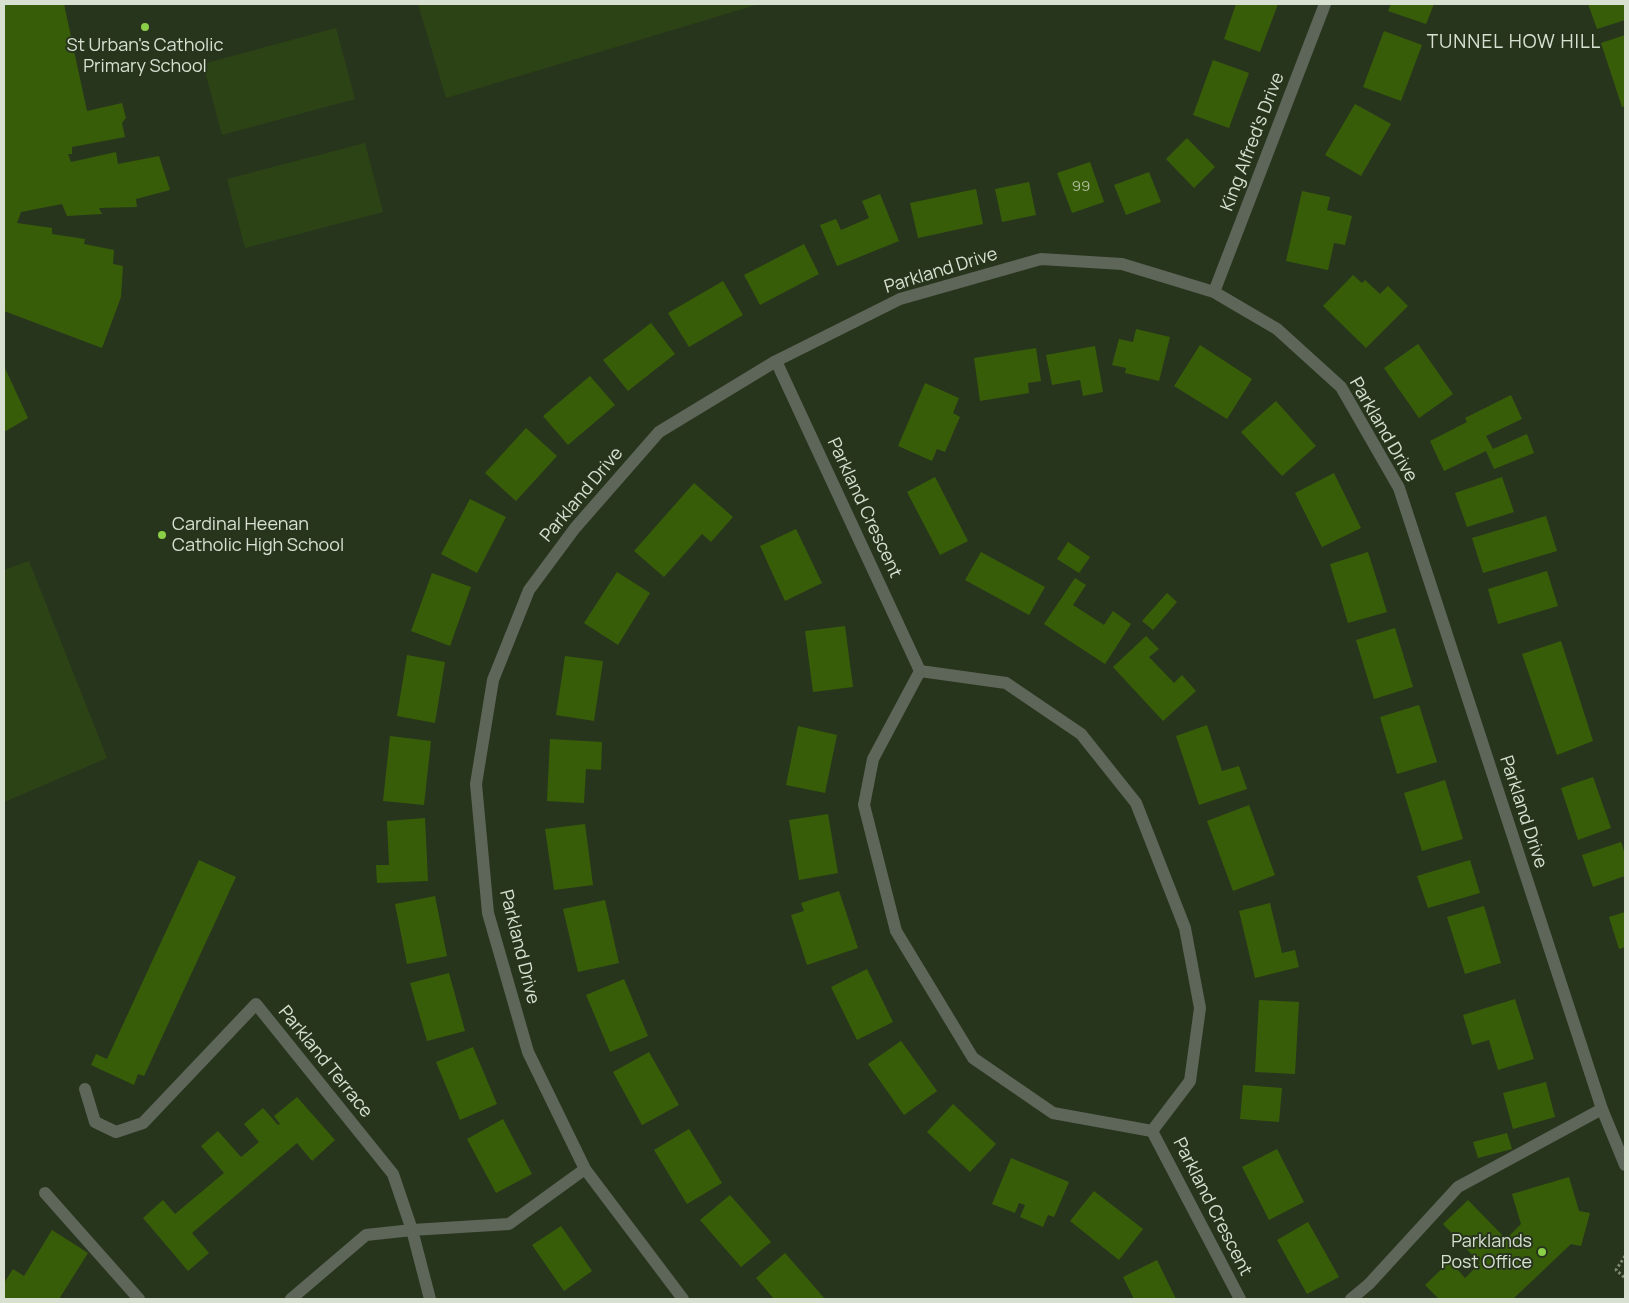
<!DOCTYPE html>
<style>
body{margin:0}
#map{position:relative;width:1629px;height:1303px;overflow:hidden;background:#28351d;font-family:Manrope,sans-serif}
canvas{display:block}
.frame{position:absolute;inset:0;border:5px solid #d7e0d1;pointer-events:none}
</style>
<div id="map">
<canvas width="1629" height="1303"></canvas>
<div class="frame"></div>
</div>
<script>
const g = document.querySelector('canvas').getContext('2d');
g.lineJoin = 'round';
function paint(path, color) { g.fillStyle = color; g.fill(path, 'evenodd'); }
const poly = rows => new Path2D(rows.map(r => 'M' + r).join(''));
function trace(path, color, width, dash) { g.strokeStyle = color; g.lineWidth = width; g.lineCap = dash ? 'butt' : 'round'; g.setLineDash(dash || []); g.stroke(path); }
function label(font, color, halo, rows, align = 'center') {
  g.font = font + ' Manrope,sans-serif'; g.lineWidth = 4; g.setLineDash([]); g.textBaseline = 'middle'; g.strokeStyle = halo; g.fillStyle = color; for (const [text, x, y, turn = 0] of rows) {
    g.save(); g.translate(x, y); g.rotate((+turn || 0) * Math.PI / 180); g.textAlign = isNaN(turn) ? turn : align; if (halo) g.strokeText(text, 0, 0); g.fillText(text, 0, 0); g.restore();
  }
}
const green = poly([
 [418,4,759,4,446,98],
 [336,28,355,99,222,135,203,64],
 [365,143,383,212,245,248,227,179],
 [29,561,107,758,4,802,4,570]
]);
const building = poly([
 [4,4,64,4,87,111,122,103,126,118,122,123,125,137,72,147,72,154,68,154,71,162,116,152,118,164,159,156,170,190,136,199,137,207,99,208,102,214,67,216,62,204,21,212,17,223,52,228,52,234,85,239,84,244,114,250,113,264,123,266,121,297,102,348,4,311],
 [1236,4,1278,4,1260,52,1224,39],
 [1391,4,1434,4,1426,24,1388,11],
 [1588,4,1624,4,1625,20,1597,29],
 [1384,31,1422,45,1401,101,1363,87],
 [1625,35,1625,106,1622,107,1601,43],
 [1213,60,1249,73,1229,128,1193,115],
 [1355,104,1391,124,1361,176,1325,155],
 [1187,138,1215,167,1194,188,1166,159],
 [1090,162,1104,202,1072,213,1057,173],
 [1149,172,1161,202,1126,215,1114,185],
 [1029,182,1036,215,1002,222,995,189],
 [976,189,983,224,918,238,910,203],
 [1302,191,1330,197,1327,210,1352,216,1345,245,1334,243,1328,270,1286,261],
 [880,194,899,241,837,266,820,225,836,219,841,230,869,218,862,201],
 [804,244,819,274,760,305,744,275],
 [1353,275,1362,283,1365,280,1380,294,1388,286,1408,306,1366,348,1323,306],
 [723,281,743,315,689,347,668,313],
 [651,323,675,354,628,391,603,360],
 [1136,329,1170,337,1159,381,1125,373,1126,368,1112,365,1119,339,1133,342],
 [1418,344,1453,394,1419,418,1384,368],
 [1200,345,1252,379,1227,419,1174,386],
 [1095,346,1103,392,1083,396,1080,380,1052,385,1046,355],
 [1036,348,1041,381,1028,383,1029,393,980,401,974,358],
 [4,366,28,418,4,432],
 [590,376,615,405,568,445,543,416],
 [925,383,959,398,953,413,960,417,953,433,945,452,937,449,932,461,898,446],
 [1511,395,1522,419,1486,436,1493,449,1527,434,1534,453,1494,469,1486,451,1444,471,1430,441,1467,422,1465,418],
 [1276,401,1316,446,1282,476,1241,432],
 [526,428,557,456,516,501,485,473],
 [1334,473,1361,528,1322,547,1295,493],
 [935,477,968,541,940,555,907,492],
 [1502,477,1514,512,1467,527,1455,493],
 [694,483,733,517,711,542,702,534,664,577,634,551],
 [470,499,506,517,477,573,441,554],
 [1546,516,1557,551,1483,573,1472,538],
 [796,529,822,583,785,601,760,546],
 [1068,542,1090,557,1079,573,1057,559],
 [981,552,1045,587,1029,615,965,580],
 [1368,552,1387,612,1348,623,1330,564],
 [1547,571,1558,606,1498,624,1488,589],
 [617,572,650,593,618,645,584,623],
 [432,573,471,587,450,646,411,631],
 [1075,578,1086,585,1073,605,1104,625,1113,611,1131,624,1105,664,1044,624],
 [1167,593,1177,602,1153,630,1142,621],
 [845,626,853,687,813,692,805,631],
 [1395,628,1413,687,1374,699,1356,640],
 [1146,636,1159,649,1149,657,1174,683,1182,675,1196,691,1163,721,1113,667],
 [1561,641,1593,741,1557,755,1522,654],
 [407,655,445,662,435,723,397,716],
 [565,656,603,661,594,721,556,715],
 [1419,705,1437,762,1397,774,1380,717],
 [1207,725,1222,771,1239,766,1247,789,1199,805,1176,736],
 [798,726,837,735,825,793,786,785],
 [390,736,431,741,424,805,383,801],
 [550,739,602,742,601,770,586,769,584,803,547,801],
 [1593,777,1611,828,1578,840,1561,788],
 [1445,780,1463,839,1422,851,1404,793],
 [1249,805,1275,875,1233,891,1207,821],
 [828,814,838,873,799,880,789,820],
 [425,818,428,881,377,883,376,865,389,865,387,821],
 [585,824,593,885,554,890,545,829],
 [1621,842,1625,854,1625,876,1593,887,1582,855],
 [199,860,236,877,144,1076,138,1074,134,1085,91,1065,96,1054,107,1059],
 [1470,860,1480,893,1428,908,1417,876],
 [839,891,858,948,807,965,791,915,804,911,801,903],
 [435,896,447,956,407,964,395,904],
 [605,900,619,963,578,972,563,909],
 [1270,903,1282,953,1295,950,1299,967,1255,978,1239,911],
 [1484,906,1501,963,1465,974,1447,917],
 [1625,912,1625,947,1619,949,1609,917],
 [867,969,893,1022,857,1040,831,987],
 [449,973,465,1031,427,1041,410,983],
 [624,979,648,1036,610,1052,586,995],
 [1515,999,1534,1059,1498,1070,1489,1040,1472,1045,1463,1015],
 [1259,1000,1299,1002,1295,1074,1255,1072],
 [901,1041,937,1091,904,1115,868,1064],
 [473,1047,497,1104,460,1120,436,1062],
 [649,1052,679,1105,642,1125,613,1072],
 [1546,1082,1555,1117,1513,1129,1503,1093],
 [1243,1085,1282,1088,1279,1122,1240,1119],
 [297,1097,335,1140,312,1161,297,1143,192,1233,209,1253,188,1271,143,1218,163,1200,175,1214,224,1173,201,1146,218,1131,241,1157,259,1142,244,1124,263,1108,278,1125,280,1124,274,1116],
 [953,1104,996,1144,970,1172,927,1132],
 [503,1119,532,1174,496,1193,467,1139],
 [689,1129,722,1183,687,1204,654,1150],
 [1507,1133,1512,1149,1478,1158,1473,1142],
 [1277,1149,1304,1202,1269,1220,1242,1167],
 [1011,1158,1069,1182,1054,1217,1048,1215,1043,1227,1020,1217,1025,1205,1019,1203,1015,1213,992,1204],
 [1569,1177,1579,1211,1590,1213,1581,1246,1571,1244,1513,1299,1439,1299,1425,1285,1450,1261,1465,1278,1480,1263,1443,1224,1468,1200,1506,1239,1521,1224,1512,1194],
 [1094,1191,1143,1229,1119,1260,1070,1221],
 [730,1195,771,1242,741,1267,700,1220],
 [1308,1222,1339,1277,1307,1294,1277,1240],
 [561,1226,592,1271,564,1291,532,1245],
 [52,1230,88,1253,59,1299,4,1299,4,1283,13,1269,24,1276],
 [785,1253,806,1277,825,1299,774,1299,756,1278],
 [1157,1260,1176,1299,1134,1299,1123,1277]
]);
const path = poly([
 [1625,1256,1616,1270,1625,1278]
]);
const minor = poly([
 [1214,292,1325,4],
 [776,361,920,671],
 [920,671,1006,683,1081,734,1136,803,1185,928,1200,1008,1190,1081,1152,1131,1053,1113,973,1058,896,931,864,805,873,759,920,671],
 [85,1089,95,1122,116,1132,143,1123,256,1004,393,1174,412,1230,430,1299],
 [1152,1131,1240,1299],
 [45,1193,139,1299],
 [291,1299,366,1235,412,1230,509,1224,585,1169],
 [683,1299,585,1169,528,1052,488,913,476,784,493,680,529,590,575,528,659,432,776,361,900,299,1041,259,1122,264,1214,292,1277,329,1341,387,1399,488,1602,1109,1625,1165],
 [1351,1299,1369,1284,1458,1187,1602,1109]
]);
const markers = [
 [145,27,5,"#8bce47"],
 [162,535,5,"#8bce47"],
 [1542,1252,5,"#8bce47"]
];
const numberNames = [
 ["99",1081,187]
];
const poiNames = [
 ["St Urban's Catholic",145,46],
 ["Primary School",145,67],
 ["Cardinal Heenan",172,525,"left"],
 ["Catholic High School",172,546,"left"],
 ["Parklands",1532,1242,"right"],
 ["Post Office",1532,1263,"right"]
];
const streetNames = [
 ["King Alfred's Drive",1253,142,-69],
 ["Parkland Drive",941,271,-17],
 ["Parkland Drive",1383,430,60],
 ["Parkland Drive",582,495,-50],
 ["Parkland Crescent",864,508,65],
 ["Parkland Drive",1523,812,72],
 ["Parkland Drive",519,947,76],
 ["Parkland Terrace",325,1062,51],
 ["Parkland Crescent",1212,1207,63]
];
const neighbourhoodNames = [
 ["TUNNEL HOW HILL",1514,43]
];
paint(green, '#2c4415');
paint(building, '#385d09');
trace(path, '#7d8875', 3, [2.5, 2.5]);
trace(minor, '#5e6559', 12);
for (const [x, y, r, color] of markers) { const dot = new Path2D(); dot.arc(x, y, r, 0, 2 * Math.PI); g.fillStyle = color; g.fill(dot); trace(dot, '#28351d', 2); }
label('15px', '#afbf9f', null, numberNames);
label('18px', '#d7e0d1', '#28351d', poiNames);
label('18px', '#d7e0d1', '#28351d', streetNames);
g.letterSpacing = '1px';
label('19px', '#d7e0d1', '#28351d', neighbourhoodNames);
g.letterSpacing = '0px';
</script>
